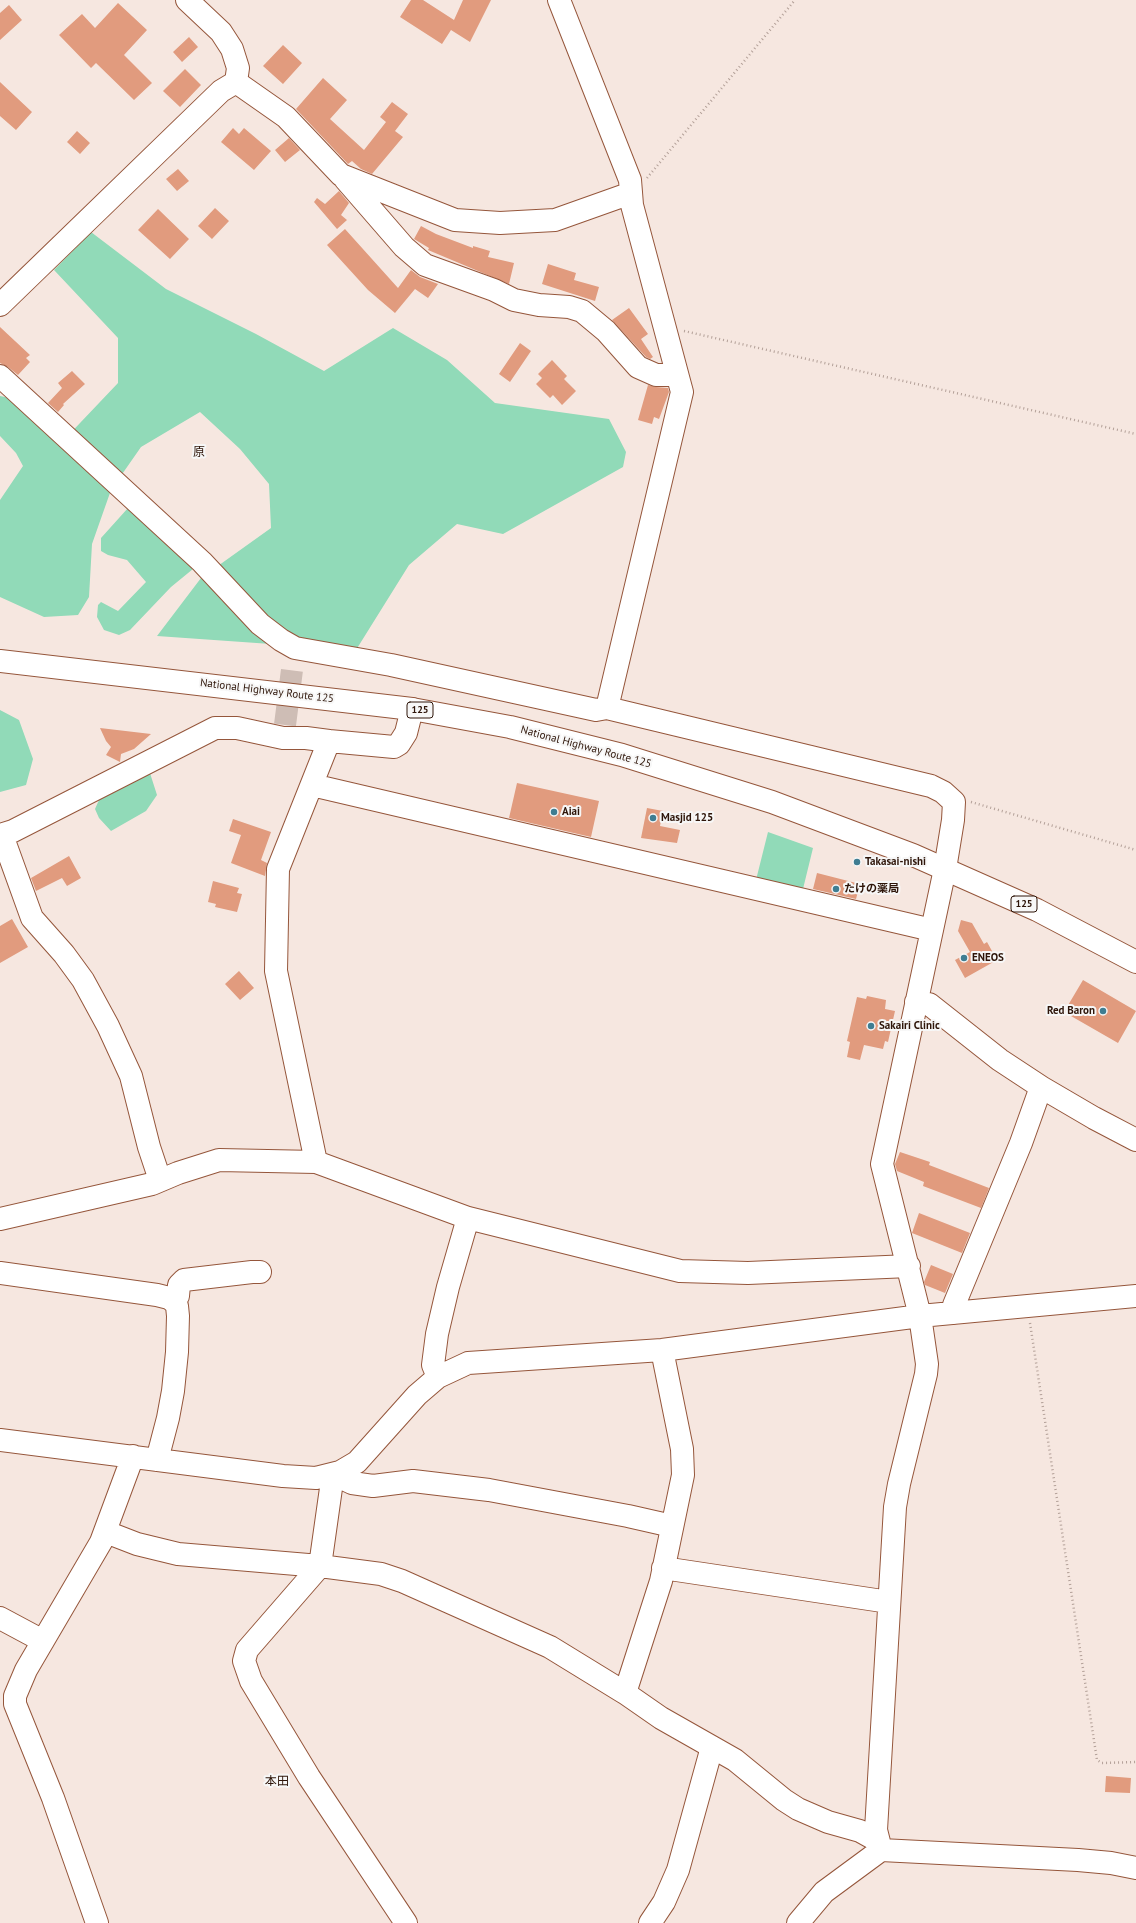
<!DOCTYPE html>
<meta charset="utf-8">
<style>
body{margin:0}
canvas{display:block;background:#f6e7e0}
</style>
<canvas width="1136" height="1923"></canvas>
<script>
const g = document.querySelector('canvas').getContext('2d');
g.lineJoin = 'round';
function paint(path, color) { g.fillStyle = color; g.fill(path, 'evenodd'); }
const poly = rows => new Path2D(rows.map(r => 'M' + r).join(''));
function trace(path, color, width, dash) { g.strokeStyle = color; g.lineWidth = width; g.lineCap = dash ? 'butt' : 'round'; g.setLineDash(dash || []); g.stroke(path); }
function label(font, color, halo, rows, align = 'center') {
  g.font = font + ' "PT Sans","Noto Sans JP",sans-serif'; g.lineWidth = 4; g.setLineDash([]); g.textBaseline = 'middle'; g.strokeStyle = halo; g.fillStyle = color; for (const [text, x, y, turn = 0] of rows) {
    g.save(); g.translate(x, y); g.rotate((+turn || 0) * Math.PI / 180); g.textAlign = isNaN(turn) ? turn : align; if (halo) g.strokeText(text, 0, 0); g.fillText(text, 0, 0); g.restore();
  }
}
const green = poly([
 [91,232,166,289,256,334,324,371,393,328,447,360,495,403,609,419,626,452,623,467,503,534,457,524,409,565,356,650,157,636,201,578,271,528,269,484,240,449,200,412,141,447,111,490,92,544,89,597,78,615,44,617,0,597,0,500,23,466,16,453,0,436,0,396,10,398,61,443,118,383,118,338,54,270],
 [128,508,191,562,193,569,171,587,130,630,119,635,104,630,97,617,98,605,101,602,118,611,146,582,127,560,108,555,101,551,101,538],
 [0,710,19,720,33,759,26,785,0,792],
 [149,770,157,795,146,811,111,831,99,818,95,809,99,800],
 [768,832,813,848,802,893,756,880]
]);
const building = poly([
 [411,0,423,0,454,20,463,0,491,0,470,42,451,30,442,44,400,17],
 [118,3,147,30,124,55,152,83,134,100,96,63,91,68,59,35,82,14,95,28],
 [9,5,22,20,0,40,0,13],
 [189,37,198,47,182,62,173,52],
 [283,45,302,63,283,84,263,66],
 [185,69,201,85,180,107,163,91],
 [323,78,347,100,330,119,364,150,386,122,380,117,392,102,408,114,395,131,403,137,372,174,361,169,352,161,348,164,296,109],
 [0,82,32,112,16,130,0,116],
 [233,128,239,134,244,128,271,151,254,170,221,142],
 [77,131,90,143,80,154,67,142],
 [289,138,300,150,285,162,275,150],
 [178,169,189,181,177,191,166,179],
 [339,191,349,203,341,215,347,220,337,229,314,202,317,198,325,204],
 [215,208,229,221,212,239,198,226],
 [158,209,189,239,170,259,138,230],
 [421,226,436,234,473,248,473,246,490,251,488,257,514,263,509,284,428,250,429,248,414,239],
 [345,229,398,288,411,270,420,277,438,284,428,298,415,289,395,313,368,290,327,245],
 [548,264,576,273,574,280,599,287,595,301,542,284],
 [629,308,648,334,641,339,653,357,650,359,646,357,612,320],
 [0,327,30,355,26,358,30,362,18,375,8,367,0,363],
 [520,343,531,351,510,382,499,374],
 [552,360,567,376,564,379,576,391,562,405,553,395,550,398,536,384,542,378,538,374],
 [72,371,85,384,63,404,64,405,58,412,48,403,62,388,58,383],
 [648,385,656,387,668,388,669,392,659,419,654,417,652,424,638,420],
 [100,728,151,734,134,749,121,754,120,762,106,755,111,747,106,741],
 [517,783,599,801,591,837,509,818],
 [647,808,663,811,660,826,680,830,677,843,641,838],
 [233,819,271,832,261,860,267,863,265,876,231,863,241,835,229,831],
 [69,856,81,878,67,886,62,878,36,891,31,878],
 [817,873,860,884,856,899,813,889],
 [213,881,239,888,237,893,242,894,237,912,215,907,216,904,208,902],
 [12,919,28,947,0,963,0,926],
 [961,920,972,923,984,944,987,942,997,960,965,978,955,960,970,952,958,931],
 [239,971,254,988,240,1000,225,984],
 [1083,980,1136,1011,1118,1043,1064,1012],
 [867,996,886,1000,885,1009,895,1011,888,1042,885,1041,883,1049,864,1045,860,1060,847,1057,850,1042,847,1041,857,997,866,999],
 [900,1152,930,1162,929,1165,989,1188,981,1208,923,1186,924,1182,897,1171,895,1164],
 [919,1213,970,1233,962,1253,912,1233],
 [931,1265,953,1274,945,1293,925,1285,924,1282],
 [1106,1776,1131,1778,1130,1793,1105,1792]
]);
const minorTunnel = poly([
 [285,725,293,662]
]);
const path = poly([
 [647,178,795,0],
 [684,331,1136,434],
 [971,802,1136,850],
 [1030,1323,1097,1760,1102,1763,1136,1762]
]);
const minor = poly([
 [559,0,630,180,632,205,682,392,607,708,931,786,943,792,954,802,953,820,945,869,882,1164,920,1316,927,1364,926,1374,899,1484,895,1507,876,1830,881,1850],
 [236,82,286,117,341,175,455,220,500,223,555,220,631,193],
 [345,179,404,247,425,265,494,290,514,300,539,305,569,307,582,311,606,331,638,367,656,375,677,375],
 [0,305,221,91,236,82,238,68,232,49,221,32,187,0],
 [0,376,202,562,260,624,281,640,295,648,391,665,596,710,607,708],
 [312,785,932,930],
 [0,835,13,831,215,728,237,728,283,738,306,738,329,741],
 [2,835,32,918,64,954,83,980,108,1026,131,1076,149,1147,160,1180],
 [916,1002,929,1004,1000,1060,1041,1087,1094,1118,1136,1140],
 [316,1162,276,971,278,869,329,741,394,747,399,744,406,733,412,709],
 [0,1219,152,1184,178,1173,219,1160,316,1162,468,1218,680,1271,748,1273,909,1266],
 [0,1273,157,1295,169,1298,174,1302,177,1306,178,1316,177,1352,173,1391,168,1418,157,1460],
 [174,1302,178,1296,179,1285,184,1280,252,1272,260,1272],
 [954,1313,954,1305,1021,1143,1041,1087],
 [438,1377,433,1365,437,1334,448,1287,468,1218],
 [0,1440,283,1476,316,1478,340,1472,357,1462,417,1395,438,1377,468,1363,662,1350,920,1316,1136,1296],
 [106,1532,137,1544,178,1554,320,1566,381,1574,402,1581,550,1647,625,1693,661,1718,735,1760,784,1800,798,1809,828,1822,860,1831,878,1841],
 [663,1568,889,1602],
 [0,1618,43,1641],
 [625,1693,661,1581,683,1475,682,1449,662,1350],
 [97,1923,53,1798,15,1704,15,1696,26,1670,101,1542,133,1456],
 [406,1923,309,1777,251,1681,244,1661,247,1650,320,1566,333,1474,352,1483,373,1486,413,1481,489,1490,628,1516,672,1526],
 [650,1923,664,1902,678,1870,712,1747],
 [798,1923,824,1892,881,1850,1078,1860,1111,1863,1136,1868]
]);
const highway = poly([
 [0,661,412,709,510,727,622,755,772,802,913,855,1037,910,1136,962]
]);
const markers = [
 [554,812,4,"#3f7d92"],
 [653,818,4,"#3f7d92"],
 [857,862,4,"#3f7d92"],
 [836,889,4,"#3f7d92"],
 [964,958,4,"#3f7d92"],
 [1103,1011,4,"#3f7d92"],
 [871,1026,4,"#3f7d92"]
];
const shields = [
 [420,710,26],
 [1024,904,26]
];
const shieldNames = [
 ["125",420,710],
 ["125",1024,904]
];
const streetNames = [
 ["National Highway Route 125",267,691,7],
 ["National Highway Route 125",586,747,15]
];
const poiNames = [
 ["Aiai",562,812],
 ["Masjid 125",661,818],
 ["Takasai-nishi",865,862],
 ["たけの薬局",844,889],
 ["ENEOS",972,958],
 ["Red Baron",1095,1011,"right"],
 ["Sakairi Clinic",879,1026]
];
const neighbourhoodNames = [
 ["原",199,453],
 ["本田",277,1782]
];
paint(green, '#91dab8');
paint(building, '#e19b7e');
trace(minorTunnel, '#cebdb5', 22, [22, 11]);
trace(minor, '#95563b', 24);
trace(highway, '#95563b', 24);
trace(path, '#b3a098', 2.5, [1, 3]);
trace(minor, '#fff', 22);
trace(highway, '#fff', 22);
for (const [x, y, r, color] of markers) { const dot = new Path2D(); dot.arc(x, y, r, 0, 2 * Math.PI); g.fillStyle = color; g.fill(dot); trace(dot, '#f7f7f7', 1.5); }
for (const [x, y, w] of shields) { const box = new Path2D(); box.roundRect(x - w / 2, y - 8, w, 16, 3); g.fillStyle = '#f7f7f7'; g.fill(box); trace(box, '#2e1509', 1); }
label('bold 10px', '#2e1509', null, shieldNames);
label('11px', '#2e1509', '#f7f7f7', streetNames);
label('bold 11px', '#2e1509', '#f7f7f7', poiNames, 'left');
label('12px', '#2e1509', '#f7f7f7', neighbourhoodNames);
</script>
